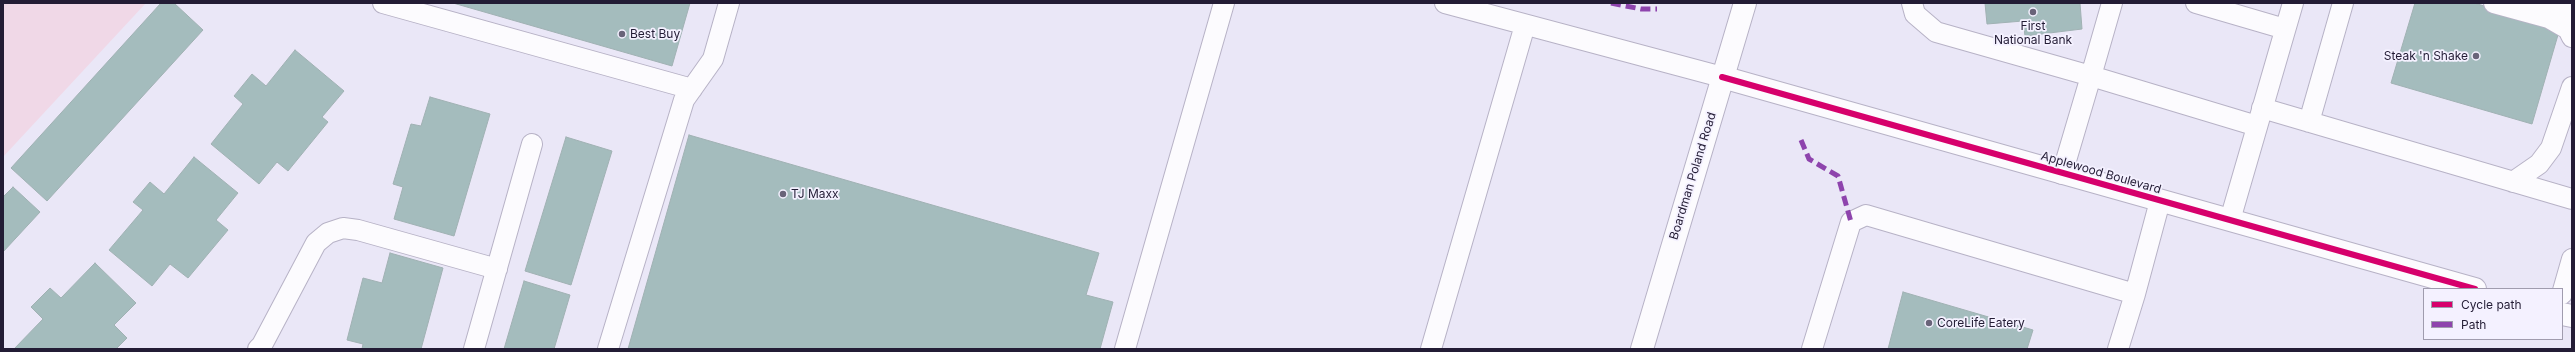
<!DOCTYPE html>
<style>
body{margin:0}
#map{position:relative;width:2575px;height:352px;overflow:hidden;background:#eae7f7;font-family:Inter,sans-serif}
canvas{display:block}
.frame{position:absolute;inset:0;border:4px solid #231c35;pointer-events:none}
.legend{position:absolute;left:2423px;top:288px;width:140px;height:52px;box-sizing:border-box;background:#f4f1ff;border:1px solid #a09cae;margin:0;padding:5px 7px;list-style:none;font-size:12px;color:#231c35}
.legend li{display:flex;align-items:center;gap:8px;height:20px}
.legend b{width:20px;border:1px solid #a09cae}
</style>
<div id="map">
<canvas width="2575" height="352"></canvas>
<div class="frame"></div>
<ul class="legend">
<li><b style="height:5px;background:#d6006c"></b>Cycle path</li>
<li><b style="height:5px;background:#8e44ad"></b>Path</li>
</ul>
</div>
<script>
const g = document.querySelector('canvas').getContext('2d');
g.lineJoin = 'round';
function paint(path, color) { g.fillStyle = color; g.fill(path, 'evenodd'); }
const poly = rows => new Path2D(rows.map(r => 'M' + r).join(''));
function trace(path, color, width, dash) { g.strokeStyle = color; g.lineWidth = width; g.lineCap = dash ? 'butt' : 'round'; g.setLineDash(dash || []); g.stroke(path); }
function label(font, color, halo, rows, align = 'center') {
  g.font = font + ' Inter,sans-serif'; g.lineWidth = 3.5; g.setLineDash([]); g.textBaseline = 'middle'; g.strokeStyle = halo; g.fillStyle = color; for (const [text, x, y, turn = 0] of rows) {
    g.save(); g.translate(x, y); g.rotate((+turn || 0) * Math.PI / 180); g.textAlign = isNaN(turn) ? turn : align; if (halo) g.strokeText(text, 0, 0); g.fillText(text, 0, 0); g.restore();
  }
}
const green = poly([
 [3,3,146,3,3,157]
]);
const building = poly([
 [161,3,174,3,203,30,47,201,11,168,161,3],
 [453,3,690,3,672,66,453,3],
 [1985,3,2080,3,2082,29,2025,36,2023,21,1987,24,1985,3],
 [2415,3,2474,3,2560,28,2532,124,2391,83,2415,3],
 [295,50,344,91,322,117,328,122,288,171,277,162,259,184,211,144,243,104,234,96,252,74,266,86,295,50],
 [430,97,490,114,454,236,394,219,403,187,393,184,411,124,421,126,430,97],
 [689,135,1099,253,1086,295,1113,302,1100,349,628,349,689,135],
 [566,137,612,151,571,285,525,271,566,137],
 [194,157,238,193,216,220,228,230,188,278,170,264,152,286,109,250,143,210,133,202,150,182,164,194,194,157],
 [13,187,40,212,3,252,3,197,13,187],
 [390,253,443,268,421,349,362,349,363,344,347,340,363,278,382,283,390,253],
 [95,263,136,303,114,325,127,338,116,349,14,349,43,319,31,307,50,288,61,298,95,263],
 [524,281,570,295,554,349,504,349,524,281],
 [1903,292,2033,330,2027,349,1888,349,1903,292]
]);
const lane = poly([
 [383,3,692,89],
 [1445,3,1722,77],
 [1912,3,1915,14,1936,32,2091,76,2062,174],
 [2112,3,2091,76,2257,126],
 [2196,3,2285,29],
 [2494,3,2549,18,2568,29,2572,37],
 [2544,3,2572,12],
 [2262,108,2572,199],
 [2309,122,2343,3],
 [2513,182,2539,164,2551,148,2572,87],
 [2230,220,2293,3],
 [2135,294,2160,201],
 [2562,294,2572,259],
 [258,349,262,345,316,243,328,233,343,228,358,230,497,269],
 [474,349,532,144],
 [608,349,684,100,713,59,729,3],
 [1125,349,1224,3],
 [1431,349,1525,25],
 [1812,349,1851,222,1866,215,2135,294,2118,349]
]);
const street = poly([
 [1722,77,2475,289],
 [2562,314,2572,316]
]);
const primary = poly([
 [1642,349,1745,3]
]);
const quiet = poly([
 [1611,3,1641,9,1657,9],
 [1801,140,1809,159,1838,176,1851,222]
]);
const cycleway = poly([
 [1722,77,2475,289]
]);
const markers = [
 [2033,12,4,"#696379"],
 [622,34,4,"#696379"],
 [2476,56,4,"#696379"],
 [783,194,4,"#696379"],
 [1929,323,4,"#696379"]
];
const poiNames = [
 ["First",2033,26,"center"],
 ["National Bank",2033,40,"center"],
 ["Best Buy",630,34],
 ["Steak 'n Shake",2468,56,"right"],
 ["TJ Maxx",791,194],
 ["CoreLife Eatery",1937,323]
];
const streetNames = [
 ["Applewood Boulevard",2101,173,16],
 ["Boardman Poland Road",1693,176,-73]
];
paint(green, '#f0d8e7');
paint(building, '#a4bcbd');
trace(building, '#a0b1b3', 1);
trace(lane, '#b7b2c6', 22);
trace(street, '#b7b2c6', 24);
trace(primary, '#b7b2c6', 24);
trace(lane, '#fcfbfe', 20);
trace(street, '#fcfbfe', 22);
trace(primary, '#fcfbfe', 22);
trace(quiet, '#8e44ad', 5, [10, 5]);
trace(cycleway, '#d6006c', 6);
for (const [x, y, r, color] of markers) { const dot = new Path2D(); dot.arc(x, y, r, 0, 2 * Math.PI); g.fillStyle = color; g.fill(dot); trace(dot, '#f4f1ff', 1.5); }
label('12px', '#231c35', '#f4f1ff', poiNames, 'left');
label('12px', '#231c35', '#f4f1ff', streetNames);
</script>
